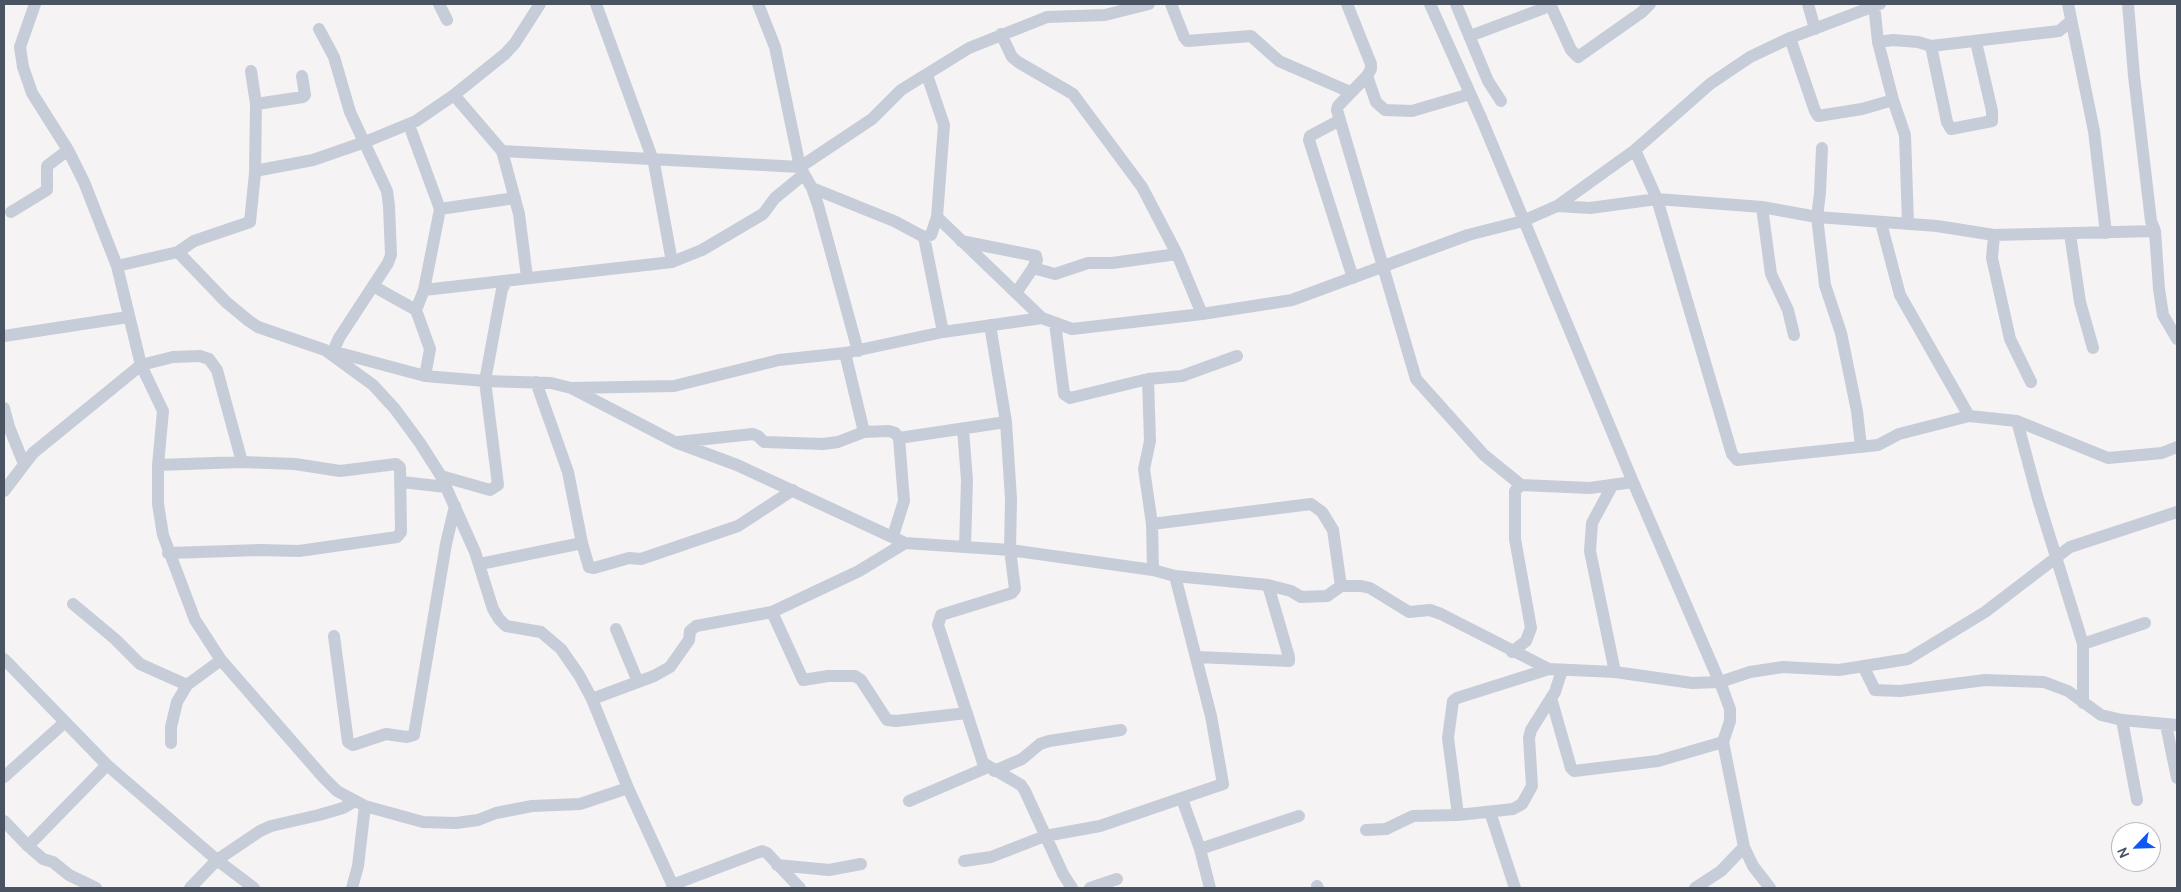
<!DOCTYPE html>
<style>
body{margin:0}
#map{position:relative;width:2181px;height:892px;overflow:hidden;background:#f5f3f3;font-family:Cabin,sans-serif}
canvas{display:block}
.frame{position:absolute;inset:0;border:5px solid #495362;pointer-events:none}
.north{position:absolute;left:2111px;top:822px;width:50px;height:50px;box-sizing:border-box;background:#fff;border:1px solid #b6bac0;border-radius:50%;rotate:246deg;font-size:14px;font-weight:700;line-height:20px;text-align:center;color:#495362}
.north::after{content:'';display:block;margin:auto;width:18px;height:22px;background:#0f58f3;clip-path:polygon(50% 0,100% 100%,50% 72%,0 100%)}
</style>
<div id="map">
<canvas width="2181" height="892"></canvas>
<div class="frame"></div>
<div class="north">N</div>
</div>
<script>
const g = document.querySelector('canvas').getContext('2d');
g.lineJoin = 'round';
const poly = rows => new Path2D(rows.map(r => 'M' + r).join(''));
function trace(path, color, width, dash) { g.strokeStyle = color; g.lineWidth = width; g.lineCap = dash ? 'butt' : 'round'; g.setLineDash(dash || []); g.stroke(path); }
const minor = poly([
 [35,4,20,47,23,67,32,93,68,150,84,182,117,266,141,365,163,411,158,465,158,504,163,535,195,620,221,660,323,777,337,791,365,806,423,822,456,823,478,820,496,813,532,806,580,804,628,788],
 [439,4,447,20],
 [596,4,654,163,672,262],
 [758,4,775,47,800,167,812,188,818,205,858,351],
 [1171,4,1184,37,1187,41,1251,36,1279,61,1350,92],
 [1347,4,1371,64,1371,69,1367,76,1338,106,1337,110,1416,379,1484,455,1521,485,1590,488,1633,482],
 [1430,4,1482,120,1633,482,1723,690,1730,709,1730,721,1723,742,1744,847,1753,866,1770,888],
 [1456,4,1488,81,1501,101],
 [1550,4,1571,50,1578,57,1642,12,1650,4],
 [1808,4,1815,29],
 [1874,4,1878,42,1893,100,1905,135,1908,224],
 [2068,4,2094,131,2106,233],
 [2128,4,2134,76,2151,221,2155,231,2159,289,2163,315,2177,339],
 [319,29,334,57,350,112,387,191,389,206,391,255,388,263,339,338,332,354,343,354,425,376,485,381,551,383,571,388,674,386,779,360,845,353,943,332,1042,318,1072,329,1202,314,1292,300,1468,235,1523,221,1557,206,1635,150,1710,84,1750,57,1790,38,1880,4],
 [1001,34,1012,57,1018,62,1073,94,1142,187,1177,254,1202,314],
 [1470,36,1542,9,1549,4],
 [1790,38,1815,111,1818,116,1862,109,1893,100],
 [1878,42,1893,40,1918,42,1931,46],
 [1976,42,1992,111,1992,121,1951,129,1947,122,1931,46,2059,31,2071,21],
 [251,71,256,104,255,173],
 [1367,76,1376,102,1385,110,1412,111,1470,94],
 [454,95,502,151,519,214,527,277],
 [256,104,303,97,305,95,302,76],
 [1340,120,1310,136,1309,140,1353,278],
 [409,125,440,209,424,290,416,310],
 [1822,148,1820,193,1817,217,1825,285,1841,333,1857,411,1861,447],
 [1635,150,1657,199,1732,454,1737,460,1878,445,1899,434,1969,416,2017,421,2108,458,2162,453,2177,447],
 [502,151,800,167,872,119,901,90,969,48,1047,17,1105,15,1149,4],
 [812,188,894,221,924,237,931,235,937,217,944,125,927,75],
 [1557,206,1590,208,1657,199,1762,207,1817,217,1937,226,1994,235,2155,231],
 [1762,207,1771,274,1788,310,1794,335],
 [440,209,515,198],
 [11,212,47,190,47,166,68,150],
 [937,217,1042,318],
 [1881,223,1900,295,1969,416],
 [2070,234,2080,302,2093,348],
 [1994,235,1992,258,2010,339,2031,382],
 [924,237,943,332],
 [961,241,1036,256,1037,260,1033,268,1016,293],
 [178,252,194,241,250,222,255,173,260,170,313,160,365,142,416,121,454,95,505,54,515,43,540,4],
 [117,266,178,252,226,302,249,321,258,327,325,350,373,385,395,409,420,443,441,476,475,552,493,609,499,619,506,626,541,632,561,649,579,675,592,699,628,788,674,888],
 [1033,268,1055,274,1088,263,1112,263,1177,254],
 [373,286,416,310,430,349,425,376],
 [424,290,672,262,702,250,763,214,775,198,803,175],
 [1055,323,1064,394,1070,398,1148,379,1182,376,1237,356],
 [990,325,1006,422,1011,499,1010,550,1015,589,1012,593,941,615,938,625,983,763,1021,785,1025,791,1063,874,1072,888],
 [4,336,128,317],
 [845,353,864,432],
 [1148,379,1150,441,1144,469,1152,524,1153,570],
 [536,382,568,472,582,543,589,567,594,568,629,558,641,559,738,526,793,490],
 [573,389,675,442,737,465,905,543,1010,550,1153,570,1175,576,1268,585,1291,591,1301,597,1327,596,1341,586,1361,586,1370,588,1409,612,1430,610,1441,614,1549,669,1615,672,1692,683,1720,682,1750,672,1783,667,1839,670,1908,659,1985,612,2070,547,2177,512],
 [4,408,9,427,24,464],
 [2017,421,2038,499,2083,644,2083,703],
 [963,429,967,480,965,547],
 [899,438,1006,422],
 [678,442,753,434,758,436,764,442,823,444,838,442,864,432,889,431,895,433,899,438,904,501,893,536],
 [158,465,242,462,295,464,340,471,396,464,400,467,401,532,397,537,299,551,261,550,168,553],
 [441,476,490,490,498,485,485,381,502,289,506,282],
 [402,482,446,487],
 [1612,486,1592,523,1590,551,1615,672],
 [4,491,33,453,141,365,173,357,200,356,209,359,217,370,242,462],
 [1152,524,1311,504,1322,512,1333,530,1341,586],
 [480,564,582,543],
 [73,604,115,639,140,664,187,685],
 [772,612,803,680,828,676,855,676,861,680,887,720,896,721,967,713],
 [616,629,638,682],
 [334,636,348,742,353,745,386,734,407,737,414,735,446,544,455,506],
 [2083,644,2145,623],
 [1512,652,1526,641,1531,628,1515,539,1515,491,1521,485],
 [1197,657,1289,661,1289,657,1268,585],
 [4,659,107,765,217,860,254,888],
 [1863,666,1875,690,1900,691,1985,680,2044,682,2068,691,2101,715,2122,720,2177,725],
 [1551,698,1571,768,1574,771,1658,761,1723,742],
 [592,699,654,676,670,667,689,640,690,631,696,626,772,612,859,571,905,543],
 [2122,720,2137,800],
 [2166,725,2177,778],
 [171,743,171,727,177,702,187,685,221,660],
 [994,771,1022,759,1040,744,1049,741,1121,730],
 [4,777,65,722],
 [1182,799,1200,849,1210,888],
 [909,801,988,767],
 [1490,812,1515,888],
 [1458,815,1448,738,1453,701,1457,698,1549,669],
 [4,821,28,846,43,859,53,862,69,875,96,888],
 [1366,830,1386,829,1413,816,1458,815,1513,809,1522,804,1532,786,1529,738,1531,730,1555,692,1562,670],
 [28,846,107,765],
 [1200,849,1299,816],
 [964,861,991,857,1045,836,1100,826,1223,784,1211,716,1175,576],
 [777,865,829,870,861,864],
 [672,885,762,851,767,853,800,888],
 [1317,886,1318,888],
 [190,888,217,860,260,831,271,826,319,815,343,808,355,801],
 [352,888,358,866,365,806],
 [1090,888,1117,879],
 [1695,888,1721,871,1744,847]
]);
trace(minor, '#c6cdd8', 12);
</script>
